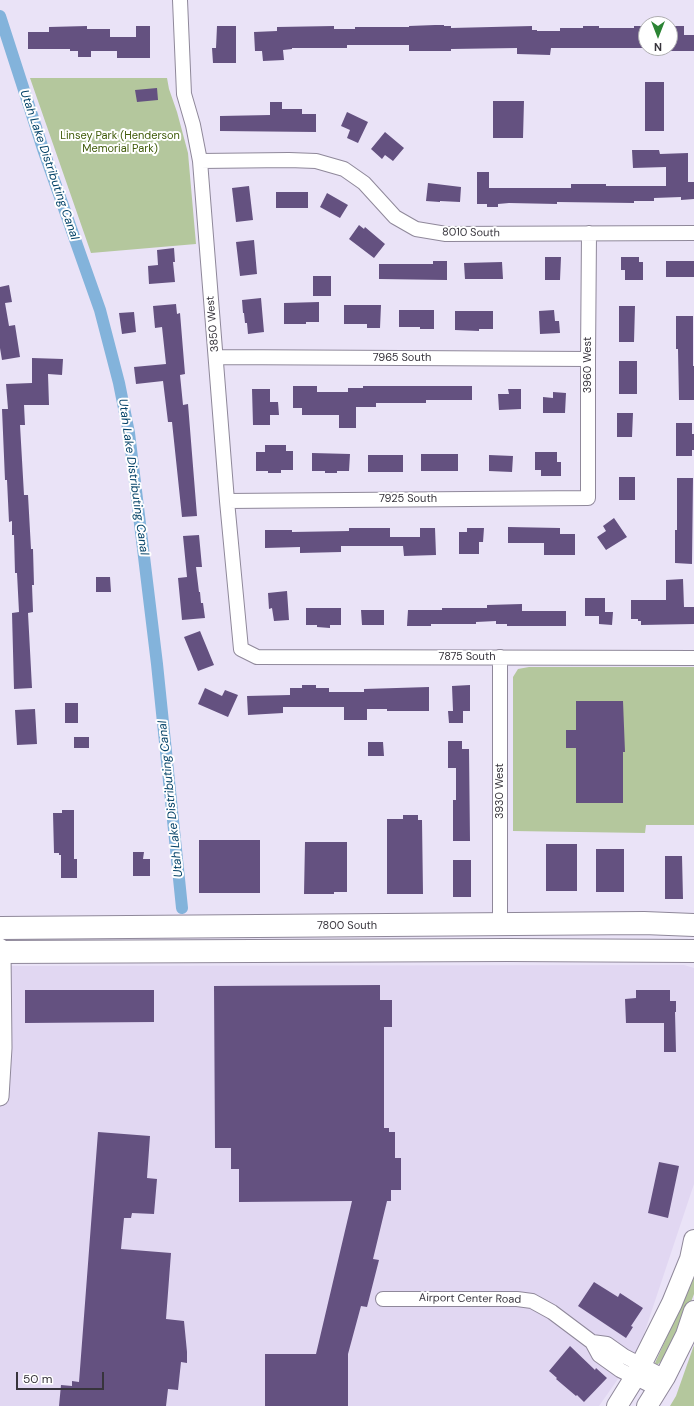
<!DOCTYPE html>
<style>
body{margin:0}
#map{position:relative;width:694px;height:1406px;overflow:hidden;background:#eae3f7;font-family:"DM Sans",sans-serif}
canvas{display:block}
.north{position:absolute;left:638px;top:16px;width:40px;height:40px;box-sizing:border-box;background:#fff;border:1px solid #afaeb1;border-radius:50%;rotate:180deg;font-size:11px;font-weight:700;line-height:16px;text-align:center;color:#37343c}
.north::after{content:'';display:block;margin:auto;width:14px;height:18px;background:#2b8434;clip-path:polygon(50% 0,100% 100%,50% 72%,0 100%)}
.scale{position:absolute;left:16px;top:1372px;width:88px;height:18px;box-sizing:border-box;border:2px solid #37343c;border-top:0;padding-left:5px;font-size:12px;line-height:14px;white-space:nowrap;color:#37343c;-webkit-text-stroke:3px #fff;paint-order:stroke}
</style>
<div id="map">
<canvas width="694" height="1406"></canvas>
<div class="north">N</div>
<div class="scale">50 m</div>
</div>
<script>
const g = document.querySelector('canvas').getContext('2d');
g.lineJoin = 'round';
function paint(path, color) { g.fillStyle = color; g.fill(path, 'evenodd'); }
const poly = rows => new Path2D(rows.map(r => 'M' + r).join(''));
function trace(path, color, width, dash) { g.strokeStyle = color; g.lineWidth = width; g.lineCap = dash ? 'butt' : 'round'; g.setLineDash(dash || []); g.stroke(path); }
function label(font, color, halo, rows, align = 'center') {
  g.font = font + ' "DM Sans",sans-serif'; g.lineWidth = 4; g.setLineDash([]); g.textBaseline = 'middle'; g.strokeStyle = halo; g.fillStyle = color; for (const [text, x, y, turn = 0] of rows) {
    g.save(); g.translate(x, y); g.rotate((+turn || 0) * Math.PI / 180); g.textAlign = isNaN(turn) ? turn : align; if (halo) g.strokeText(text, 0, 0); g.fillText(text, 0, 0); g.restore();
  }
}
const built = poly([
 [684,965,694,968,694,1184,639,1349,599,1406,0,1406,0,966]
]);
const green = poly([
 [30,78,167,78,169,89,177,112,188,153,196,244,91,253],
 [529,667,694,667,694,825,646,825,645,833,513,831,513,677,518,669],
 [694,1263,694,1294,679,1333,669,1354,656,1366,655,1363,670,1330],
 [694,1345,694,1406,670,1406,676,1396]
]);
const canal = poly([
 [0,16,43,149,100,310,119,383,129,433,157,664,182,908]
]);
const building = poly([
 [435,25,444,25,444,26,451,26,451,28,532,26,532,30,537,30,537,31,560,31,560,28,583,28,583,26,599,26,599,28,634,28,634,26,646,26,646,48,551,48,550,55,517,54,517,48,451,49,451,51,409,51,409,45,347,45,347,48,292,48,292,49,283,50,284,60,263,61,262,51,255,51,254,32,277,31,277,27,334,26,334,29,355,29,355,27,409,27,409,26],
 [87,26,87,29,110,29,110,37,136,37,136,26,150,26,150,58,117,58,117,51,91,51,91,57,78,57,78,51,70,51,70,49,28,49,28,32,49,32,49,27],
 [217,26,236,26,236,63,213,63,212,48,216,48],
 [670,26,684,26,684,35,694,35,694,51,670,51],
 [645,82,664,82,664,131,645,131],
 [157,88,158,100,137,102,135,90],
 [493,101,524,101,523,138,493,138],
 [270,102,282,102,282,109,302,109,302,114,316,114,316,132,220,131,220,116,270,115],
 [347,112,368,122,358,143,347,138,350,130,341,126],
 [385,132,404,148,393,161,385,155,382,159,371,149],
 [632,150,659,150,660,154,688,153,688,182,694,182,694,199,681,200,681,197,654,198,654,201,634,201,634,203,557,202,557,204,509,203,498,204,498,207,487,207,487,204,477,204,477,172,489,172,489,188,571,188,571,184,606,184,606,186,666,186,666,167,633,168],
 [428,183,461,187,460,202,440,201,440,202,426,201],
 [249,186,253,220,236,222,232,188],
 [276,192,308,192,308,208,276,208],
 [327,193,348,205,340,218,320,207],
 [359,225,364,229,365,227,385,244,374,258,349,239],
 [254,240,257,274,240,276,236,242],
 [174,248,175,262,173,262,175,282,149,284,148,266,158,265,157,250],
 [545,257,561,257,560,280,545,280],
 [621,257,639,257,639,262,643,262,643,280,625,280,625,270,621,270],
 [433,261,447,261,447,280,379,279,379,264,433,264],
 [666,261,694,261,694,277,666,277],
 [502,262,503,279,465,279,464,263],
 [313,276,331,276,331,296,313,296],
 [9,285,12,302,5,303,9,326,15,325,20,357,2,360,0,348,0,287],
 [261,298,264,332,248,334,247,323,245,323,244,313,243,313,242,300],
 [319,302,319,322,306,322,306,324,284,324,284,303],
 [176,304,177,314,180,313,185,374,180,375,183,405,188,404,197,516,182,517,172,422,168,422,163,381,136,384,134,367,166,364,162,327,155,328,153,306],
 [344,305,381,305,380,328,367,328,367,324,344,324],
 [619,306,635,306,634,342,619,342],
 [399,310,434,310,434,329,420,329,420,327,399,327],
 [554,310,555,321,559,321,560,333,540,334,539,311],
 [455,311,493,311,493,329,479,329,479,331,455,330],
 [134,312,136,332,122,334,119,313],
 [676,316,693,316,693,366,694,366,694,400,679,400,678,349,676,349],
 [32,358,63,359,62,375,48,374,49,405,24,405,25,425,20,425,24,495,28,495,31,549,33,549,34,585,32,585,33,612,28,613,32,688,14,689,12,613,19,612,17,573,15,573,14,535,12,535,12,521,9,522,7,480,5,480,2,409,8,409,6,384,32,383],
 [619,361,637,361,637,394,619,394],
 [293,386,317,386,317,392,348,392,348,388,363,388,363,386,472,386,472,400,426,400,426,403,376,403,376,407,356,407,356,428,339,428,339,415,302,415,302,408,293,408],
 [252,389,270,389,270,402,278,402,279,415,270,415,270,425,253,425],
 [508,389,521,389,521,409,499,410,498,394,509,394],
 [553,392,566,393,565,413,543,413,543,397,553,398],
 [617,413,633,413,632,437,617,437],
 [676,423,692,423,692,434,694,434,694,450,692,450,692,456,676,456],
 [265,445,286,445,286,451,293,451,293,470,281,470,281,473,268,473,268,471,256,471,256,452,265,452],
 [535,452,557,452,557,462,561,462,561,476,541,476,541,470,535,470],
 [312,453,350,454,349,471,337,471,337,473,325,473,325,471,312,471],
 [421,454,458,454,458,471,421,471],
 [368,455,403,455,403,472,368,472],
 [489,455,513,456,512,472,489,471],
 [619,477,635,477,635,500,619,500],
 [677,478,693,478,692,564,675,563,675,530,677,530],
 [614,518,627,537,606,550,597,537,606,531,603,526],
 [508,527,560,528,560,534,575,534,575,555,544,555,544,543,508,543],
 [349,528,390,528,390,537,420,537,420,528,435,528,436,555,404,556,403,546,341,546,341,552,300,553,300,547,265,548,265,530,292,530,292,532,349,531],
 [467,528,484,528,483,542,479,542,479,554,459,554,459,532,467,532],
 [199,535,202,567,196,567,199,592,200,592,201,603,203,603,205,618,182,620,178,578,187,577,183,536],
 [96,577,110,577,111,592,96,592],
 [683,579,684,607,694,607,694,624,641,625,641,621,638,621,638,619,631,619,631,600,666,600,666,580],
 [287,591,289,620,274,621,272,608,269,609,268,593],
 [585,598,605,598,605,612,613,612,612,625,599,624,599,616,585,616],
 [522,604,522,611,566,611,566,626,507,626,507,624,496,624,496,621,476,622,476,624,431,624,431,626,407,626,408,610,442,610,442,608,487,608,487,605],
 [306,608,341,608,341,625,330,625,330,628,317,627,317,625,306,625],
 [361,610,384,610,384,625,362,625],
 [200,631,214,665,198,671,184,637],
 [302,685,316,685,316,688,329,688,329,692,364,692,364,689,429,687,429,711,387,711,387,709,367,709,367,720,344,720,344,707,283,707,283,713,248,715,247,696,290,695,290,688,302,688],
 [470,685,470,711,463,711,463,723,449,723,448,711,453,711,452,686],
 [205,688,222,696,225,690,238,695,228,717,198,704],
 [576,701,623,701,625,752,623,752,623,803,576,803,576,748,566,748,566,730,576,730],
 [65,703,78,703,78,723,65,723],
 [35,709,37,744,17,745,15,710],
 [74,737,89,737,89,748,74,748],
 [448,741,462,741,462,749,469,749,470,841,453,841,453,800,456,800,456,768,448,768],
 [368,742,383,742,384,756,368,756],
 [62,810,74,810,74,859,77,859,77,878,61,878,61,855,59,855,59,853,54,853,53,813,62,813],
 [403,815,418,815,418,820,422,820,423,894,387,894,387,819,403,819],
 [199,840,260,840,260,893,199,893],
 [305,842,347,842,347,892,334,892,334,894,304,894],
 [546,844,577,844,577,891,546,891],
 [596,849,624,849,624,892,596,892],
 [133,852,144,852,143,859,150,859,150,876,133,876],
 [665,856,682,856,683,899,665,899],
 [453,860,471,860,471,897,453,897],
 [380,985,380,1000,392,1000,392,1027,384,1027,384,1128,389,1128,389,1132,395,1132,395,1158,401,1158,401,1190,391,1190,391,1201,387,1201,373,1259,379,1260,367,1307,361,1306,348,1354,348,1406,265,1406,265,1354,316,1354,352,1201,239,1202,239,1169,231,1169,231,1148,215,1148,214,986],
 [25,990,154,990,154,1022,25,1023],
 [636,990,670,990,670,1001,676,1001,676,1012,675,1012,676,1052,664,1052,664,1023,626,1023,625,999,636,998],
 [98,1132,150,1136,147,1178,157,1179,154,1214,132,1213,131,1218,124,1218,121,1249,171,1253,166,1319,184,1321,187,1352,187,1363,181,1362,178,1390,168,1389,166,1406,59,1406,61,1385,72,1386,72,1381,79,1382],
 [659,1162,679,1166,668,1218,648,1213],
 [594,1282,618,1297,620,1293,643,1308,631,1326,633,1327,626,1338,578,1306],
 [570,1346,595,1370,596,1368,607,1378,584,1402,577,1395,576,1396,556,1379,557,1378,549,1371]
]);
const minor = poly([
 [180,0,184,94,193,125,200,161,227,501,241,649,257,657,694,658],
 [200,161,289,160,316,161,344,169,364,183,395,217,416,229,446,234,694,233],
 [216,357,588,359],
 [227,501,588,498,588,359,589,233],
 [500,657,500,925],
 [383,1299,517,1299,532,1301,552,1312,592,1342,607,1344,624,1356,665,1377],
 [592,1342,599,1355,620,1370,658,1389]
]);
const tertiary = poly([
 [0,947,2,952,3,1048,0,1097]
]);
const secondary = poly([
 [617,1406,635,1377,672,1303,690,1259,694,1240],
 [647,1406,665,1377,686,1335,694,1311]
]);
const primary = poly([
 [0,928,644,923,694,925],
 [0,952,507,950,694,951]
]);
const parkNames = [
 ["Linsey Park (Henderson",120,136],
 ["Memorial Park)",120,149]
];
const streetNames = [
 ["8010 South",471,233,1],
 ["3850 West",213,324,-95],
 ["7965 South",402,358],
 ["3960 West",588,365,-90],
 ["7925 South",408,499],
 ["7875 South",467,657],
 ["3930 West",500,791,-90],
 ["7800 South",347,926],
 ["Airport Center Road",470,1299,1]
];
const waterNames = [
 ["Utah Lake Distributing Canal",49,165,71],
 ["Utah Lake Distributing Canal",133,477,82],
 ["Utah Lake Distributing Canal",171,799,-96]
];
paint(built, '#e1d7f2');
paint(green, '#b4c79d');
trace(canal, '#83b3db', 12);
paint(building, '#645180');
trace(minor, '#8f889a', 16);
trace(tertiary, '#8f889a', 19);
trace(secondary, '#8f889a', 22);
trace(primary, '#8f889a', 24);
trace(minor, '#fff', 14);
trace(tertiary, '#fff', 17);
trace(secondary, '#fff', 20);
trace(primary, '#fff', 22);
label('11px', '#415c0b', '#fff', parkNames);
label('11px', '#37343c', '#fff', streetNames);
label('italic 12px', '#054368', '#fff', waterNames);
</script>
